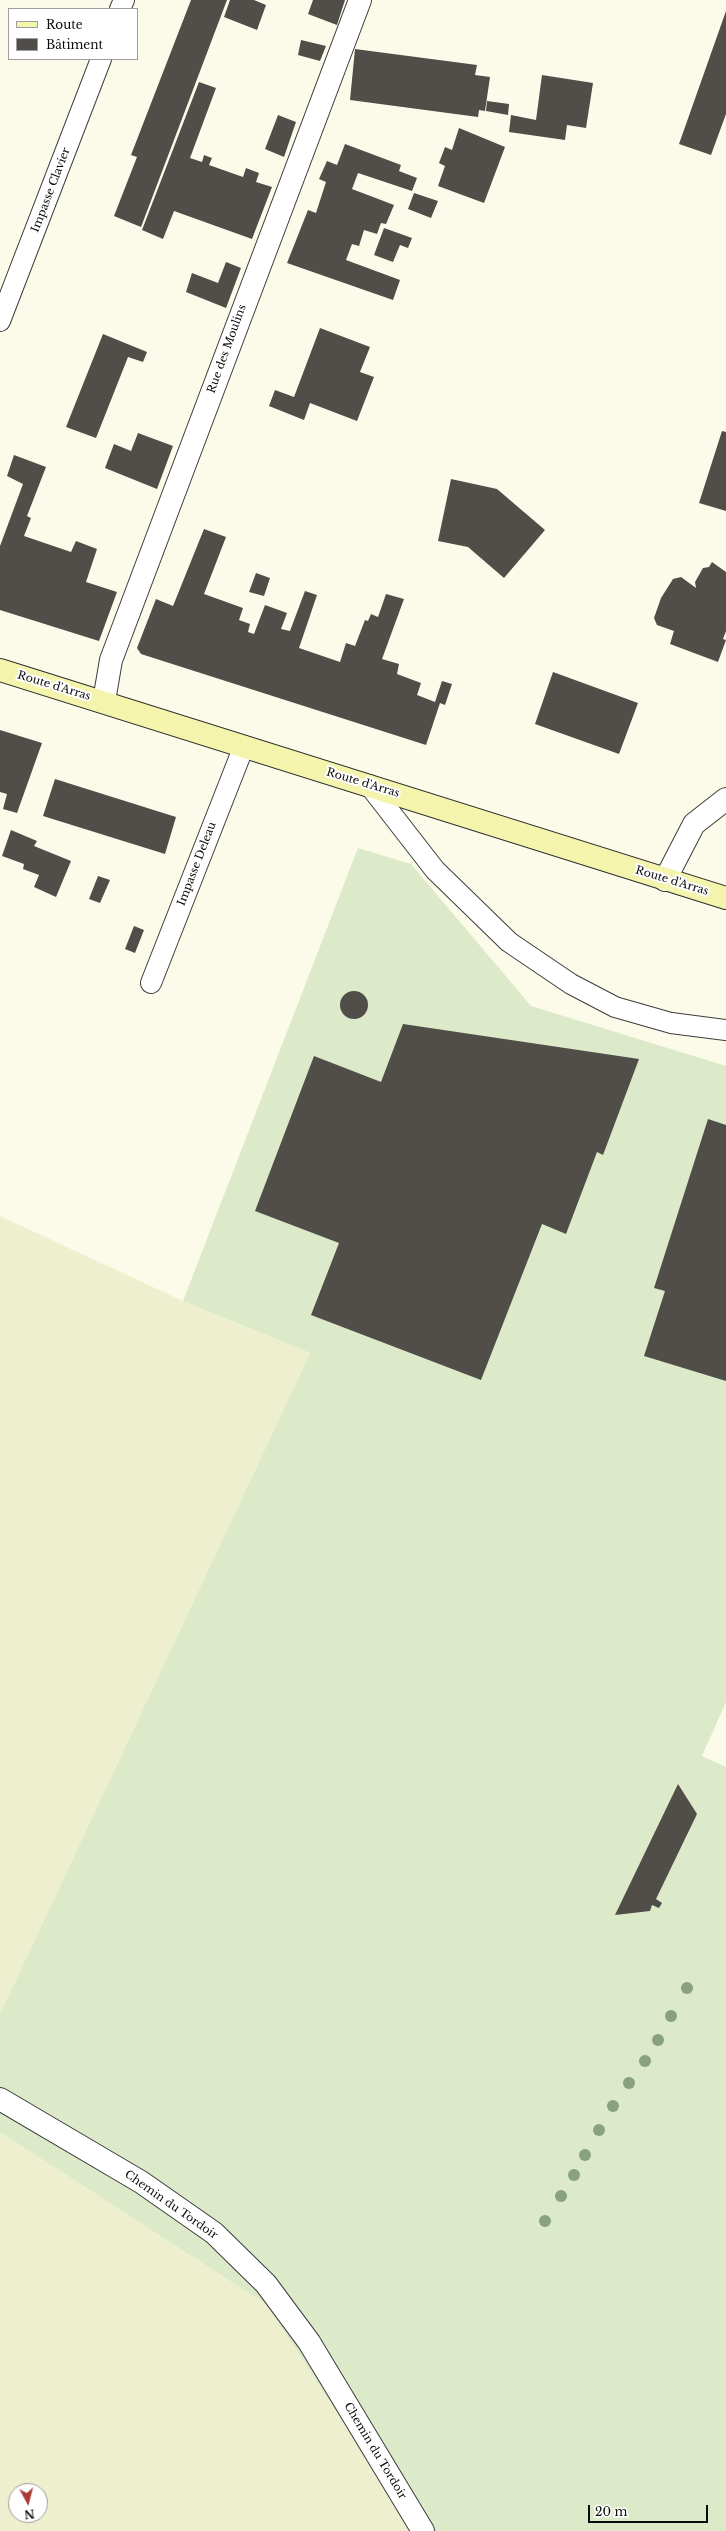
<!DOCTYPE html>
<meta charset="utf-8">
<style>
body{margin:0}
#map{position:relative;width:726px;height:2531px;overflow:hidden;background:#fcfbea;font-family:"Libre Baskerville",serif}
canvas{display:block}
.legend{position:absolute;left:8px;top:8px;width:130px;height:52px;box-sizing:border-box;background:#fff;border:1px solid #9d9d9d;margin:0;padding:5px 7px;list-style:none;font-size:12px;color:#0a0a0a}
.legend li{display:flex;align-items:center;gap:8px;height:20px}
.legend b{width:20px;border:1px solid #9d9d9d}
.north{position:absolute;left:8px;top:2483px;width:40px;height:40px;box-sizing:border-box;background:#fff;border:1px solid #9d9d9d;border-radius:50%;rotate:173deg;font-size:11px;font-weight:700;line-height:16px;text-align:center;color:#0a0a0a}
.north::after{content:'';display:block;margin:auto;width:14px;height:18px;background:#a83b34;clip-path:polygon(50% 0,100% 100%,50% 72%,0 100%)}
.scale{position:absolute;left:588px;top:2505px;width:120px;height:18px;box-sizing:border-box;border:2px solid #0a0a0a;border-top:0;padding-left:5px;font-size:12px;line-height:14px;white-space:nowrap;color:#0a0a0a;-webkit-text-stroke:3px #fff;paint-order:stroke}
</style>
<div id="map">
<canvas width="726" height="2531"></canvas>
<ul class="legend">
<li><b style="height:5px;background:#f5f4ad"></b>Route</li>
<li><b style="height:11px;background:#514d48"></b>Bâtiment</li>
</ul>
<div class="north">N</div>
<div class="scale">20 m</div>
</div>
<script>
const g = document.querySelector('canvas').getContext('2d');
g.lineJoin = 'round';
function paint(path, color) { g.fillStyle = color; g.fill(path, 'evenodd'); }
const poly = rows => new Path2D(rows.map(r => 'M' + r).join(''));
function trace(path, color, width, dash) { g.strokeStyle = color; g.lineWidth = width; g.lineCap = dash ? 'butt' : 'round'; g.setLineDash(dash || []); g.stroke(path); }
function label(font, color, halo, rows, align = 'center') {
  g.font = font + ' "Libre Baskerville",serif'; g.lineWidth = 4; g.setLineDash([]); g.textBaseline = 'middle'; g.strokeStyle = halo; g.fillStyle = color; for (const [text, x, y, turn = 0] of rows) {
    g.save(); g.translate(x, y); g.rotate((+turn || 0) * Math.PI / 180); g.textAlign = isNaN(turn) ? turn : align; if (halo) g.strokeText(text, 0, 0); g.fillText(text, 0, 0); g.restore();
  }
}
const farmland = poly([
 [0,1216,183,1301,310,1353,0,2014],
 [0,2132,267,2305,413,2531,0,2531],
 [16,2491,40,2491,40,2515,16,2515]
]);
const pitch = poly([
 [358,848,411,864,531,1006,726,1066,726,1702,702,1756,726,1767,726,2531,413,2531,267,2305,0,2132,0,2014,310,1353,183,1301]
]);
const building = poly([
 [191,0,227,0,141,227,114,216,137,157,131,155],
 [230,0,254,0,266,5,257,30,224,17],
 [313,0,345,0,337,25,308,14],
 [726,11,726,114,711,155,679,144],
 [301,40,326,46,320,61,298,55],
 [355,49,477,65,475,75,490,77,485,111,479,110,478,117,350,100],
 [542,75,593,83,586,128,567,125,565,140,509,132,511,115,536,120],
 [199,82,216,88,190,158,202,162,204,155,212,158,209,165,243,177,246,168,259,173,256,182,272,187,252,239,174,211,163,239,142,230],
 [487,101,509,104,508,115,486,111],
 [278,115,296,122,284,157,265,149],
 [459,128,505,147,484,203,438,186,445,166,439,163,445,147,452,150],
 [345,144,401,165,399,171,417,178,412,191,358,173,352,189,394,205,386,224,381,223,377,234,364,230,359,246,352,244,346,260,400,280,393,300,287,263,308,210,316,213,326,182,319,179,327,161,337,165],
 [414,193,438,201,431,218,408,209],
 [384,228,412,238,408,248,400,245,393,262,374,255],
 [226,262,241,268,226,308,186,292,192,273,218,283],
 [320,328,370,347,360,372,374,377,357,421,310,403,304,420,269,406,275,390,294,397],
 [103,334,147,352,143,362,128,357,96,438,66,427],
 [722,431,726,432,726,511,699,503],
 [138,433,173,446,157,489,105,468,114,444,131,451],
 [14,455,46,467,27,516,31,518,24,536,71,552,76,541,97,549,86,582,117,592,99,641,0,610,0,546,23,484,7,476],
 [451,479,497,489,545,530,504,578,468,547,438,541],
 [204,529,226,537,204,594,243,608,239,620,250,624,248,632,254,634,265,605,287,613,281,629,290,631,305,591,317,595,299,648,340,662,346,643,355,646,365,620,368,621,371,614,378,617,386,594,404,599,382,659,399,664,397,674,421,683,417,695,435,702,442,681,452,684,445,705,440,703,426,745,141,654,137,648,156,599,173,606],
 [712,562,726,572,726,631,723,639,726,640,718,662,670,644,674,631,657,625,654,618,661,598,673,579,681,577,696,588,695,582,703,568,709,567],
 [256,573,270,578,264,596,249,592],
 [553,672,638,703,619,754,535,724],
 [0,730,42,743,17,813,3,809,7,794,0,792],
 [55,779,176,817,165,854,43,816],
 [11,830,37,841,34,846,71,861,56,897,34,887,39,875,23,869,24,864,2,856],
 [98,876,110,880,100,903,89,899],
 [134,926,144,930,135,953,125,949],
 '340 1005a14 14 0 1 1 28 0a14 14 0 1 1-28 0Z',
 [403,1024,639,1059,603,1155,597,1152,566,1234,542,1224,481,1380,311,1315,339,1243,255,1211,314,1056,381,1082],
 [708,1119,726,1125,726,1381,644,1356,665,1291,654,1288],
 [678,1784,697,1814,656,1899,662,1903,659,1908,652,1905,650,1911,615,1915]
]);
const service = poly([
 [120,9,124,0],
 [0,321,101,59],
 [369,785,435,870,509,942,571,984,615,1007,671,1023,726,1030],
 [151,983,244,746]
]);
const minor = poly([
 [104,701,111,660,360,0],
 [665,880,694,824,726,799],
 [0,2099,141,2182,214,2233,266,2284,309,2342,423,2531]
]);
const secondary = poly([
 [0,670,726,898]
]);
const trees = [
 [687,1988],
 [671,2016],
 [658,2040],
 [645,2061],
 [629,2083],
 [613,2106],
 [599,2130],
 [585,2155],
 [574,2175],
 [561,2196],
 [545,2221]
];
const streetNames = [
 ["Impasse Clavier",51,190,-69],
 ["Rue des Moulins",227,349,-70],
 ["Route d'Arras",54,686,17],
 ["Route d'Arras",363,783,17],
 ["Impasse Deleau",197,864,-69],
 ["Route d'Arras",672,881,17],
 ["Chemin du Tordoir",171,2205,35],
 ["Chemin du Tordoir",375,2451,59]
];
paint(farmland, '#eeefce');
paint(pitch, '#dceac9');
paint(building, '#514d48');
trace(service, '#3d3d3d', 22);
trace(minor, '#3d3d3d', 24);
trace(secondary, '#2c2c2c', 24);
trace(service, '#fff', 20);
trace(minor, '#fff', 22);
trace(secondary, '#f5f4ad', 22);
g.fillStyle = '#88a27d';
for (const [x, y] of trees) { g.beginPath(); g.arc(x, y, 6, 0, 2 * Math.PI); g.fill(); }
label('11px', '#0a0a0a', '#fff', streetNames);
</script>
